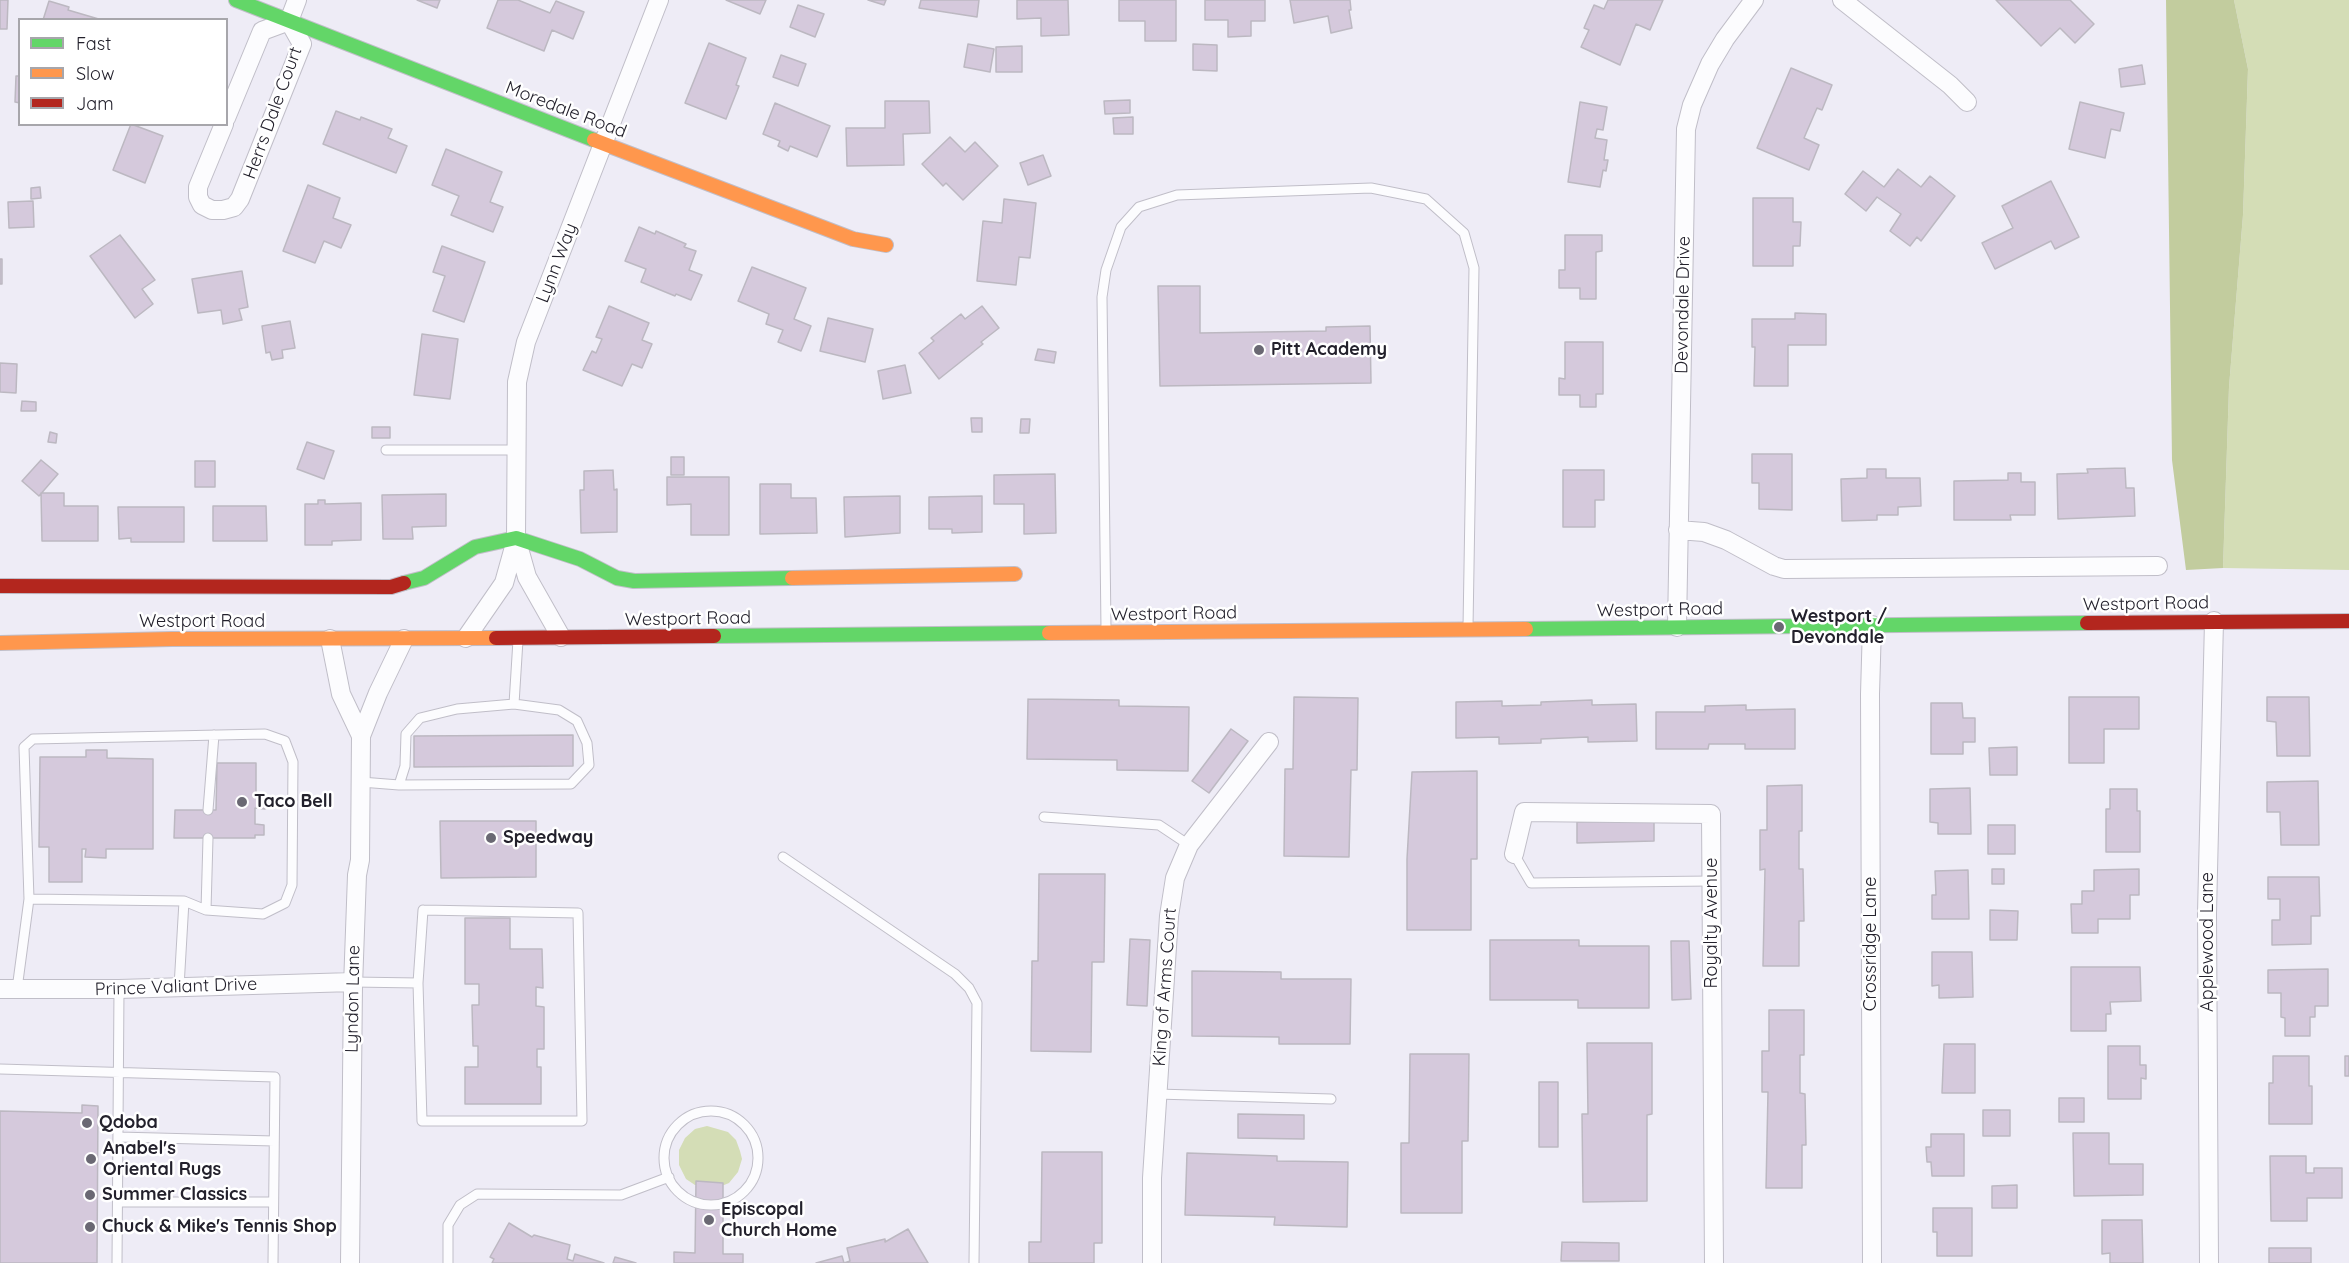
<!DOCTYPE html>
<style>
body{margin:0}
#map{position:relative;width:2349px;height:1263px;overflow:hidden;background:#eeecf6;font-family:Quicksand,sans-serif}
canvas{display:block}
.legend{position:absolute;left:18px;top:18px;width:210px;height:108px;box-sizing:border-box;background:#fff;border:2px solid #a7a6ab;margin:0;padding:8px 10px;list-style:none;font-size:18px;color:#23212c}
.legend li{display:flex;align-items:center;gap:12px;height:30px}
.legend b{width:30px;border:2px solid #a7a6ab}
</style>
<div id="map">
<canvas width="2349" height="1263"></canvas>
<ul class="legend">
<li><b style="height:8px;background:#63d668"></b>Fast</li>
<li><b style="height:8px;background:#ff974d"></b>Slow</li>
<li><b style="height:8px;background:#b3261e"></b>Jam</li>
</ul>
</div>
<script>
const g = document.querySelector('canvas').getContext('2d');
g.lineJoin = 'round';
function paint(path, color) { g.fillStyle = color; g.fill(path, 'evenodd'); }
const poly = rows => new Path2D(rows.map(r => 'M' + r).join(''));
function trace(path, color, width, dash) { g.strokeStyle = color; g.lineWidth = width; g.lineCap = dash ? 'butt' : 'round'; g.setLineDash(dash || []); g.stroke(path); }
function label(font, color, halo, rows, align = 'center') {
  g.font = font + ' Quicksand,sans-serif'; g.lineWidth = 5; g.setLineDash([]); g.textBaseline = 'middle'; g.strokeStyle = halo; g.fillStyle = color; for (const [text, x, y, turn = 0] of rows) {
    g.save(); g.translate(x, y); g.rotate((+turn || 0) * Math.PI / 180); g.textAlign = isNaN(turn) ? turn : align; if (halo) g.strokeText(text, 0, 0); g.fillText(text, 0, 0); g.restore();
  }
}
const green = poly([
 [2234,0,2349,0,2349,570,2223,568,2229,387,2243,215,2248,69],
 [707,1126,728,1132,736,1140,740,1151,742,1159,738,1172,729,1183,724,1185,695,1185,686,1179,679,1165,679,1150,685,1138,695,1129]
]);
const forest = poly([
 [2166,0,2234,0,2248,69,2243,215,2229,387,2223,568,2186,570,2172,460]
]);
const building = poly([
 [0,0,8,0,7,29,0,29,0,0],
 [417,0,440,0,437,8,417,0],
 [498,0,518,0,550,13,556,1,584,12,573,39,552,30,544,51,487,28,498,0],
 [726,0,766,0,760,14,726,0],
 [868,0,886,0,884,5,868,0],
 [921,0,979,0,977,17,919,8,921,0],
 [1017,0,1068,0,1069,35,1041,36,1041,18,1017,19,1017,0],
 [1119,0,1176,0,1176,41,1145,41,1145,21,1119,21,1119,0],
 [1205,0,1265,0,1265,21,1251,21,1251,36,1228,37,1228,20,1205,20,1205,0],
 [1290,0,1350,0,1351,10,1349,10,1352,28,1331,33,1328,16,1294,23,1290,0],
 [1608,0,1663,0,1650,30,1636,24,1620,65,1581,47,1589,30,1584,28,1594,5,1604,9,1608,0],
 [1996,0,2070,0,2094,24,2075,43,2060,28,2041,46,1996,0],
 [49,1,69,7,68,10,102,20,43,20,49,1],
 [798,5,824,14,815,37,790,27,798,5],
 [709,43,746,58,736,85,739,86,726,119,685,103,709,43],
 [968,44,994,49,990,72,964,67,968,44],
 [1193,44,1217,45,1217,71,1193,70,1193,44],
 [1022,46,1022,72,996,72,996,47,1022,46],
 [781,55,806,64,798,86,773,77,781,55],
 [2142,65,2145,84,2121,87,2119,69,2142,65],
 [1791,68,1832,85,1822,110,1817,108,1804,138,1819,145,1809,170,1757,148,1791,68],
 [16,76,20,76,20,103,15,102,16,76],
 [1130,100,1130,113,1105,114,1104,101,1130,100],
 [885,101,929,101,930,133,903,134,904,165,847,166,846,128,885,128,885,101],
 [1580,102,1607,107,1603,130,1597,129,1595,138,1607,140,1604,160,1608,160,1606,171,1603,170,1600,187,1568,182,1580,102],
 [2080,102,2124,113,2120,131,2111,129,2105,158,2069,149,2080,102],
 [775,103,830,126,817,157,790,146,788,151,778,146,780,141,763,134,775,103],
 [336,111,360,120,361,117,392,129,388,138,407,146,396,173,323,144,336,111],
 [1133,117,1133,134,1114,134,1113,118,1133,117],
 [131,124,163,136,145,183,113,170,131,124],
 [950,137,965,152,975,142,998,166,963,200,946,183,943,186,922,164,950,137],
 [446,149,502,172,490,202,503,207,493,232,451,215,459,196,432,185,446,149],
 [1043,155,1051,176,1028,185,1020,163,1043,155],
 [1898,169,1921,187,1930,176,1955,196,1921,241,1917,237,1910,246,1890,231,1901,214,1877,197,1866,211,1845,194,1863,171,1884,187,1898,169],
 [2051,181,2079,237,2055,249,2051,241,1995,269,1982,243,2013,228,2002,206,2051,181],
 [308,185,340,198,333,218,351,225,341,248,324,241,315,263,283,251,308,185],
 [40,187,41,198,31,199,31,188,40,187],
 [1753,198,1793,198,1793,222,1801,222,1800,246,1793,246,1793,266,1753,266,1753,198],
 [1004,199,1036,203,1030,258,1019,257,1016,285,977,281,983,221,1002,223,1004,199],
 [33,201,34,227,9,228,8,202,33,201],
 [639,227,655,234,656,231,686,244,684,247,696,251,689,270,702,275,691,300,676,294,675,296,641,282,646,269,625,261,639,227],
 [120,235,155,280,142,289,153,304,135,318,90,256,120,235],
 [1565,235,1602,235,1602,251,1596,252,1596,299,1580,299,1580,288,1559,288,1559,270,1565,270,1565,235],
 [442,246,485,262,464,322,433,311,445,276,433,272,442,246],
 [0,259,2,259,2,284,0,284,0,259],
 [752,267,806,288,794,319,811,326,801,351,778,342,783,330,766,324,769,314,738,301,752,267],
 [242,271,248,307,239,309,242,320,223,324,221,310,198,313,192,279,242,271],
 [1158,286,1200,286,1200,333,1326,331,1326,327,1370,326,1371,383,1160,386,1158,286],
 [609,306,649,323,642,340,652,344,642,368,632,364,622,386,583,370,592,351,596,353,602,339,596,337,609,306],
 [982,306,999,328,981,342,983,344,939,379,919,353,934,341,931,338,961,314,965,319,982,306],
 [1795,313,1826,314,1826,345,1788,345,1788,386,1754,386,1755,347,1752,347,1752,319,1795,319,1795,313],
 [828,318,873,329,865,362,820,351,828,318],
 [290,321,295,348,282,350,283,358,272,360,270,352,266,353,262,326,290,321],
 [422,334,458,339,450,399,414,395,422,334],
 [1565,342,1603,342,1603,394,1596,394,1596,407,1580,407,1580,395,1559,395,1559,378,1565,379,1565,342],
 [1038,349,1056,352,1054,363,1035,360,1038,349],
 [0,363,17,364,16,393,0,392,0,363],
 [905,365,911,393,883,399,878,371,905,365],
 [22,401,36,402,36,411,21,411,22,401],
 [971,418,982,418,982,432,972,432,971,418],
 [1021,419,1030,419,1029,433,1020,433,1021,419],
 [372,427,390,427,390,438,372,438,372,427],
 [50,432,57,434,56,443,48,442,50,432],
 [307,442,334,451,324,479,297,469,307,442],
 [1752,454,1792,454,1792,510,1759,509,1759,483,1752,483,1752,454],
 [671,457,684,457,684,475,671,475,671,457],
 [41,460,58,474,39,496,22,481,41,460],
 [195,461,215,461,215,487,195,487,195,461],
 [2125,468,2126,488,2134,488,2135,516,2058,519,2057,474,2088,473,2087,469,2125,468],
 [1867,469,1886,469,1886,478,1920,478,1921,506,1898,507,1898,515,1877,515,1877,520,1842,521,1841,479,1867,478,1867,469],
 [613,470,614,490,617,489,617,532,581,533,580,490,584,490,584,471,613,470],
 [1563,470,1604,470,1604,500,1595,500,1595,527,1563,527,1563,470],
 [2008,473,2021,473,2021,482,2035,482,2035,515,2010,515,2011,520,1954,520,1954,481,2008,480,2008,473],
 [1055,474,1056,533,1024,534,1024,504,994,504,994,475,1055,474],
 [667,477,729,477,729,535,691,535,691,504,667,505,667,477],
 [760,484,791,484,791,498,816,498,817,533,760,534,760,484],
 [41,493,64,493,64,506,98,506,98,541,42,541,41,493],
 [446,494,446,526,412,527,413,539,383,539,382,495,446,494],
 [900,496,900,533,845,537,844,497,900,496],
 [982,496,982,532,952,533,952,529,929,529,929,497,982,496],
 [318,500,325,500,325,504,361,503,361,540,332,541,332,545,305,545,305,504,318,504,318,500],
 [213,506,266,506,267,541,213,541,213,506],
 [118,507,184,507,184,542,131,542,131,538,119,539,118,507],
 [1294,697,1358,698,1357,770,1351,770,1349,857,1284,856,1285,769,1293,769,1294,697],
 [2069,697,2139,697,2139,729,2104,729,2104,763,2069,763,2069,697],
 [2267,697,2309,697,2310,756,2277,756,2276,722,2267,721,2267,697],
 [1028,699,1119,700,1119,706,1189,707,1188,771,1117,770,1117,760,1027,759,1028,699],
 [1592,700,1592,705,1636,704,1637,741,1588,742,1588,737,1541,739,1541,743,1499,744,1499,737,1456,738,1456,702,1502,701,1502,706,1541,705,1541,702,1592,700],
 [1931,703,1962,703,1963,718,1975,718,1975,742,1963,742,1963,754,1931,754,1931,703],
 [1746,705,1746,710,1795,709,1795,749,1745,749,1745,744,1709,744,1708,749,1656,749,1656,712,1705,712,1705,706,1746,705],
 [1231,729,1248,741,1209,793,1192,781,1231,729],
 [573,735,573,766,414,767,414,736,573,735],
 [2017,747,2017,775,1990,775,1989,748,2017,747],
 [86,750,107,750,107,758,153,759,153,849,106,849,106,858,85,857,86,849,82,849,82,882,49,882,49,847,39,847,40,757,86,757,86,750],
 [217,763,256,763,256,793,265,793,265,809,255,808,255,824,264,825,264,835,255,835,255,838,174,838,175,810,216,810,217,763],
 [1477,771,1477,859,1471,859,1471,930,1407,930,1407,859,1412,772,1477,771],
 [2318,781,2319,845,2281,845,2280,812,2267,812,2267,782,2318,781],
 [1802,785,1802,831,1799,831,1799,869,1803,869,1804,921,1799,921,1799,966,1763,966,1765,869,1760,870,1760,830,1767,830,1767,786,1802,785],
 [1970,788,1971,834,1938,834,1938,823,1930,822,1930,789,1970,788],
 [2110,789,2137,789,2137,811,2140,811,2140,852,2106,852,2106,809,2110,809,2110,789],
 [1654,820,1654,841,1577,843,1577,822,1654,820],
 [440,821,536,821,536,877,441,878,440,821],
 [1988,825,2015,825,2015,854,1988,854,1988,825],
 [1992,869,2004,869,2004,884,1992,884,1992,869],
 [2139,869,2139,895,2130,895,2130,919,2098,919,2098,933,2072,933,2071,904,2082,904,2082,891,2094,891,2094,870,2139,869],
 [1968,870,1969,919,1932,919,1932,895,1936,895,1935,871,1968,870],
 [1039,874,1105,874,1104,962,1092,962,1091,1052,1031,1051,1032,961,1038,961,1039,874],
 [2268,877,2319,877,2320,916,2311,916,2311,944,2272,945,2272,920,2280,920,2280,899,2268,899,2268,877],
 [1990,910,2018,911,2017,940,1990,940,1990,910],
 [465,918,510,918,510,949,542,949,543,988,536,987,536,1006,544,1007,544,1049,537,1049,537,1067,541,1067,541,1104,465,1104,465,1067,478,1067,478,1046,473,1046,472,1005,479,1005,479,984,465,984,465,918],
 [1130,939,1150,940,1147,1006,1127,1005,1130,939],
 [1490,940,1579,940,1579,946,1649,946,1649,1008,1578,1008,1578,1000,1490,1000,1490,940],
 [1671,941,1689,941,1691,999,1672,1000,1671,941],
 [1932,952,1972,952,1973,997,1939,998,1939,985,1932,986,1932,952],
 [2071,967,2140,967,2141,1001,2110,1002,2111,1014,2106,1014,2106,1031,2071,1031,2071,967],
 [2328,969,2328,1006,2315,1006,2315,1017,2310,1017,2310,1036,2285,1036,2285,1018,2281,1017,2281,993,2268,993,2268,970,2328,969],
 [1192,971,1281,972,1281,979,1351,979,1350,1044,1279,1044,1279,1037,1192,1036,1192,971],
 [1769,1010,1804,1010,1804,1055,1800,1055,1800,1093,1805,1094,1806,1145,1802,1145,1802,1188,1766,1188,1768,1092,1762,1092,1762,1051,1769,1051,1769,1010],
 [1587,1043,1652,1043,1652,1114,1647,1115,1647,1201,1583,1202,1582,1114,1588,1114,1587,1043],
 [1944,1044,1975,1044,1975,1093,1942,1093,1944,1044],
 [2108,1046,2140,1046,2140,1065,2146,1065,2146,1079,2141,1078,2141,1099,2108,1099,2108,1046],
 [1410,1054,1469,1054,1468,1141,1462,1141,1462,1213,1401,1213,1401,1143,1409,1143,1410,1054],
 [2273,1056,2309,1056,2309,1086,2312,1086,2312,1124,2269,1124,2269,1083,2273,1083,2273,1056],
 [2345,1056,2349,1056,2349,1076,2345,1076,2345,1056],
 [1539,1082,1558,1082,1558,1147,1539,1147,1539,1082],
 [2059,1098,2084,1098,2084,1122,2059,1122,2059,1098],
 [82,1105,98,1106,97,1263,0,1263,0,1111,82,1113,82,1105],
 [1983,1110,2010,1110,2010,1136,1983,1136,1983,1110],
 [1238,1114,1304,1115,1304,1139,1238,1138,1238,1114],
 [2073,1133,2109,1133,2109,1164,2143,1164,2143,1195,2074,1196,2073,1133],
 [1931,1134,1964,1134,1964,1176,1932,1176,1931,1162,1927,1162,1926,1147,1931,1147,1931,1134],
 [1042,1152,1102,1152,1102,1243,1094,1243,1094,1263,1029,1263,1029,1242,1041,1242,1042,1152],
 [1187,1153,1277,1156,1277,1161,1348,1162,1347,1227,1274,1225,1275,1217,1185,1215,1187,1153],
 [2270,1156,2306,1156,2306,1173,2314,1173,2314,1168,2342,1168,2342,1198,2307,1198,2307,1221,2271,1221,2270,1156],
 [696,1181,723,1183,723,1254,743,1254,743,1263,674,1263,674,1252,695,1253,696,1181],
 [2017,1185,2017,1208,1992,1208,1992,1186,2017,1185],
 [1933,1208,1972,1208,1972,1256,1937,1256,1937,1232,1933,1232,1933,1208],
 [2102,1220,2142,1220,2143,1263,2110,1263,2110,1253,2102,1254,2102,1220],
 [509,1223,532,1237,534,1235,570,1245,567,1259,573,1261,575,1254,604,1263,492,1263,494,1259,490,1257,509,1223],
 [908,1229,928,1263,816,1263,842,1256,844,1263,850,1261,847,1248,885,1239,885,1242,908,1229],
 [1562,1242,1619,1243,1619,1261,1561,1261,1562,1242],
 [2269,1248,2311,1248,2311,1263,2269,1263,2269,1248],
 [615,1257,636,1263,613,1263,615,1257]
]);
const lane = poly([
 [386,450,516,450],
 [1106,629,1102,297,1106,270,1121,227,1139,207,1177,195,1371,188,1426,199,1464,233,1474,268,1468,627],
 [265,734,285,741,293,762,292,885,285,903,263,914,206,910,184,901,29,899,24,747,33,739,265,734],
 [361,782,399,785,405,766,406,734,420,718,457,709,514,704,518,640],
 [399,785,571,784,589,765,587,743,577,721,559,710,514,704],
 [208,810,214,735],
 [1044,817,1159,825,1189,845],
 [1514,854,1531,883,1711,881],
 [783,857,955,974,969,988,977,1003,974,1263],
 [206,910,208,838],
 [423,910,578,913,582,1121,422,1121,418,983,423,910],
 [353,982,418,983],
 [179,987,184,901],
 [17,989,29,899],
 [0,1069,275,1077,273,1263],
 [1157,1094,1331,1099],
 '664 1158a47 47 0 1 1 94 0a47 47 0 1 1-94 0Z',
 [118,1137,274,1141],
 [118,1202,273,1202],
 [117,1263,119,989],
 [448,1263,448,1225,460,1205,477,1194,621,1195,669,1177]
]);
const street = poly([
 [1842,0,1950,85,1967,102],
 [289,21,297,0],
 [226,118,262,31,289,21],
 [224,124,198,187,198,197,202,205,212,210,223,210,234,207,240,199,302,44,289,21],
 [1678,530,1704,532,1726,540,1774,566,1784,569,2158,566],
 [1677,627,1686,129,1692,105,1710,64,1725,39,1754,0],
 [561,637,527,577,516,538,517,382,526,342,659,0],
 [466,638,504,583,516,540],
 [330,639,341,694,361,736],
 [1514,854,1524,812,1711,814,1714,1263],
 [0,989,119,989,353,982],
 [350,1263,353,986,357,875,360,860,361,736,378,693,404,639],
 [1152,1263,1152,1178,1169,916,1175,878,1189,845,1269,742],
 [1872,1263,1870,694,1872,625],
 [2209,1263,2207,913,2214,621]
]);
const fast = poly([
 [236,0,594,140],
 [404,583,424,578,475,547,516,538,580,559,617,578,634,581,792,578],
 [1526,629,2087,623],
 [714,636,1049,633]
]);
const slow = poly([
 [594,140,853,239,886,245],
 [792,578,1015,574],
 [1049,633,1526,629],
 [0,643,172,639,496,638]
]);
const jam = poly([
 [0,586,391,587,404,583],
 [2087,623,2349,621],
 [496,638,714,636]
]);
const markers = [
 [1259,350,6,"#6a6873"],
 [1779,627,6,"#6a6873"],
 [242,802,6,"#6a6873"],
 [491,838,6,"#6a6873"],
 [87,1123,6,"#6a6873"],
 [91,1159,6,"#6a6873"],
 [90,1195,6,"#6a6873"],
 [709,1220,6,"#6a6873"],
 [90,1227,6,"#6a6873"]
];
const streetNames = [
 ["Moredale Road",566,110,21],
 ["Herrs Dale Court",273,113,-70],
 ["Lynn Way",557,263,-69],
 ["Devondale Drive",1683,305,-89],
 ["Westport Road",2146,604,-1],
 ["Westport Road",1660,610,-1],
 ["Westport Road",1174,614,-1],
 ["Westport Road",688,619,-1],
 ["Westport Road",202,622],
 ["Royalty Avenue",1712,923,-90],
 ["Applewood Lane",2208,942,-90],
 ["Crossridge Lane",1871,944,-90],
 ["Prince Valiant Drive",176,987,-2],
 ["King of Arms Court",1165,987,-86],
 ["Lyndon Lane",353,999,-89]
];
const poiNames = [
 ["Pitt Academy",1271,350],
 ["Westport /",1791,617],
 ["Devondale",1791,638],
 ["Taco Bell",254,802],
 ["Speedway",503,838],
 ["Qdoba",99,1123],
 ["Anabel's",103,1149],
 ["Oriental Rugs",103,1170],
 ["Summer Classics",102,1195],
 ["Episcopal",721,1210],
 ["Church Home",721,1231],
 ["Chuck & Mike's Tennis Shop",102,1227]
];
paint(green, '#d4ddb6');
paint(forest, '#c2cc9e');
paint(building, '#d5c9dc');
trace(building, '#bcb8c1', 1.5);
trace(lane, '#c0bec8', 11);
trace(street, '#c0bec8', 20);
trace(fast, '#c0bec8', 16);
trace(slow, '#c0bec8', 16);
trace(jam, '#c0bec8', 16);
trace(lane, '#fcfcfe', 9);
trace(street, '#fcfcfe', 18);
trace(fast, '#63d668', 14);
trace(slow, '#ff974d', 14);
trace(jam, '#b3261e', 14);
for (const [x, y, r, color] of markers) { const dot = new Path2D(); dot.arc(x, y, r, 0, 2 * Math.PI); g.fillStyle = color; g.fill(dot); trace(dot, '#fff', 2); }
label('18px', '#23212c', '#fff', streetNames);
label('bold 18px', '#23212c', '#fff', poiNames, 'left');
</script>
